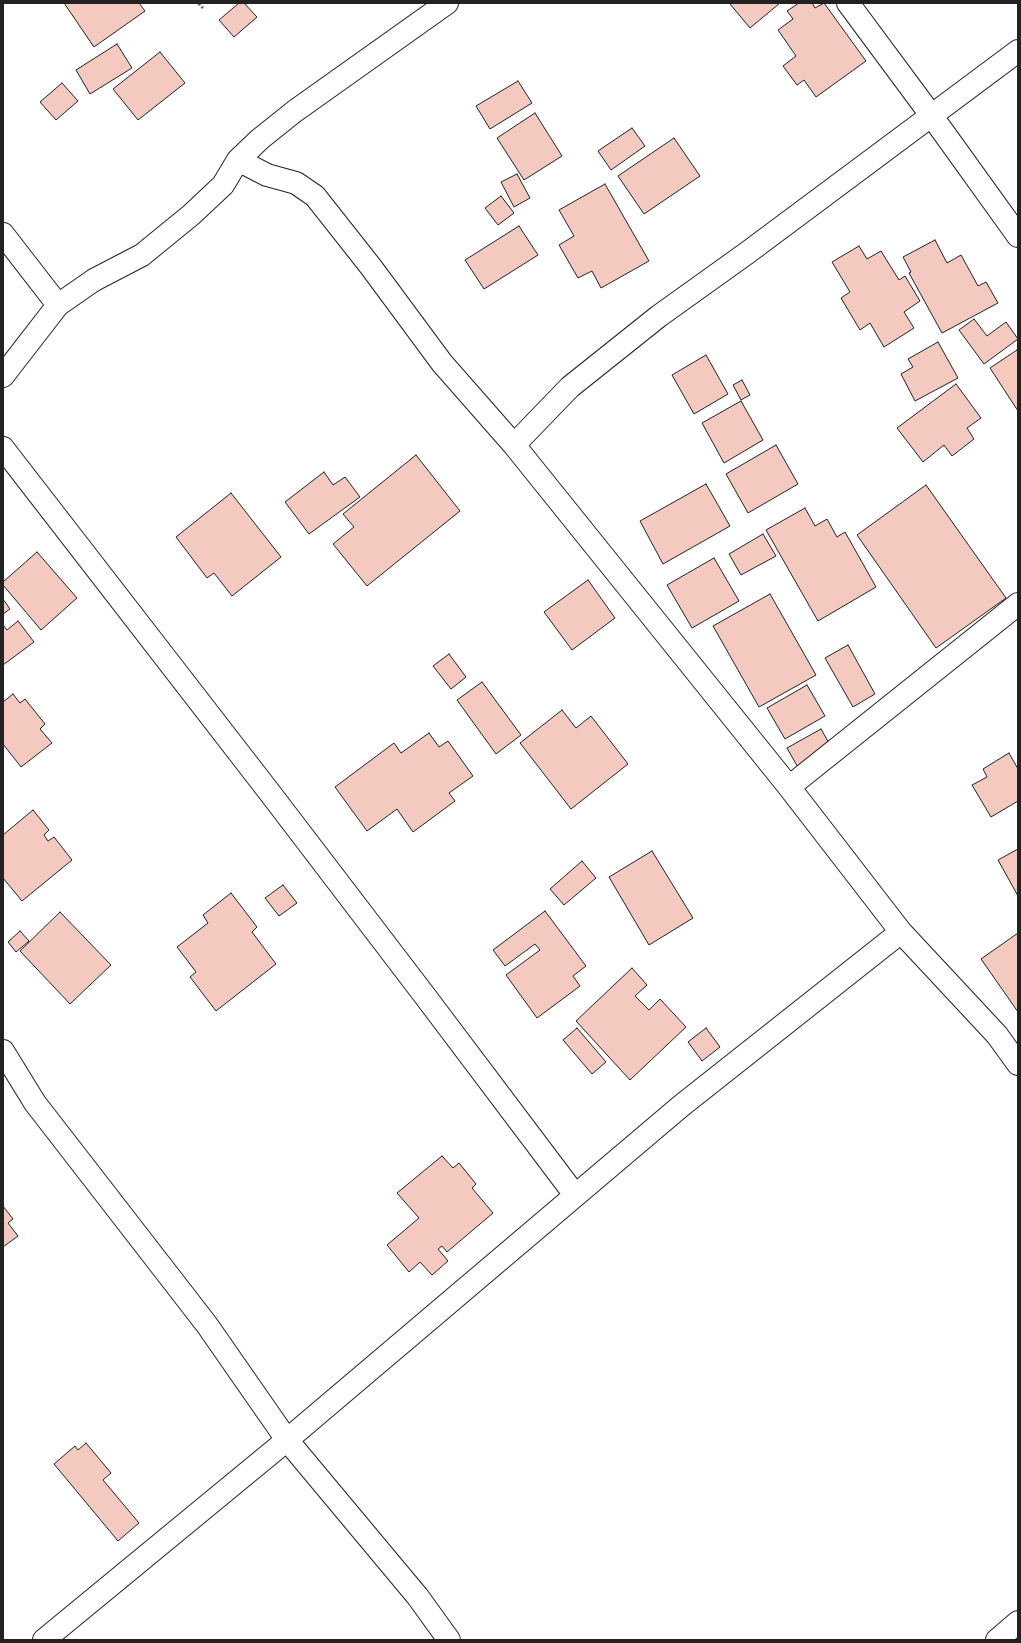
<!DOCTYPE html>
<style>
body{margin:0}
#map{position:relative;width:1021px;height:1643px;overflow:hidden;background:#fff;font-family:"Nunito Sans",sans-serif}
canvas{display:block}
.frame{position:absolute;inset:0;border:4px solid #222;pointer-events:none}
</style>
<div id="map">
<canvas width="1021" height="1643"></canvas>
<div class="frame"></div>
</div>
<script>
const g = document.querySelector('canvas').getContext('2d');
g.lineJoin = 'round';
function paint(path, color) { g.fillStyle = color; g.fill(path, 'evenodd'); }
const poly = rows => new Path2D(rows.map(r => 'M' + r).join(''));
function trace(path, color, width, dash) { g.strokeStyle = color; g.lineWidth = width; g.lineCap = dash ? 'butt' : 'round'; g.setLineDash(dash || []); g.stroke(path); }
const building = poly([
 [64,3,139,3,145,11,94,47,64,3],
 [239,3,244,3,257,17,234,37,219,20,239,3],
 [731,3,780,3,750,28,730,4,731,3],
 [799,3,812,3,815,8,824,3,866,61,816,97,804,80,797,85,783,66,796,56,778,30,793,19,787,11,799,3],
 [117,44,132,68,90,94,76,70,117,44],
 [160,52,185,83,138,120,113,89,160,52],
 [518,81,532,103,490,129,476,106,518,81],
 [62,83,78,101,56,120,40,102,62,83],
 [535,113,562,156,524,180,497,138,535,113],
 [632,128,645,146,611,170,598,151,632,128],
 [674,138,700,176,644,214,618,176,674,138],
 [517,174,530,198,514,207,501,182,517,174],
 [605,184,649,261,601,288,592,271,578,278,559,245,574,236,559,210,605,184],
 [501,196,514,213,498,225,485,208,501,196],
 [519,226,538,255,484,289,465,260,519,226],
 [935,240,947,263,961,255,978,286,986,282,998,303,942,333,909,273,911,272,903,257,935,240],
 [859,246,867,259,881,251,899,280,905,276,920,301,904,312,914,328,884,347,870,323,860,330,841,298,850,292,832,262,859,246],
 [974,319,987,336,1006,322,1018,339,984,364,959,330,974,319],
 [938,342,958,378,915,401,901,374,913,367,908,359,938,342],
 [1017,350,1018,351,1018,411,990,368,1017,350],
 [706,355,728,394,694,414,672,375,706,355],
 [742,380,750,395,741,400,733,385,742,380],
 [956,384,981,418,967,428,974,439,952,456,944,445,923,462,897,428,956,384],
 [741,401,763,440,724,463,702,423,741,401],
 [776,445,798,484,748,513,726,474,776,445],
 [416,455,460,511,367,586,333,544,354,527,343,514,416,455],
 [324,472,333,485,345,477,360,497,309,534,285,502,324,472],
 [706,484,730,526,663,564,640,521,706,484],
 [926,485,1006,598,936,648,857,535,926,485],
 [231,493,281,557,232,596,214,573,207,578,176,537,231,493],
 [805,508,815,526,827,519,837,537,845,532,876,587,818,621,766,530,805,508],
 [763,534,776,556,741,575,729,554,763,534],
 [37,552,77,598,41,630,3,585,3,582,37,552],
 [714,558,739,601,692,628,667,585,714,558],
 [588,580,615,618,572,650,544,612,588,580],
 [770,594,816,675,759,707,713,626,770,594],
 [3,599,10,609,3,614,3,599],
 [18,621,34,642,3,665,3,625,7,630,18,621],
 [848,645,875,694,853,707,825,658,848,645],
 [449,654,466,677,451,689,433,666,449,654],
 [482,682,521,735,496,754,457,700,482,682],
 [807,685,825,716,785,739,767,708,807,685],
 [13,694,20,703,25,699,45,724,40,729,52,743,21,767,3,744,3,702,13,694],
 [562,710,576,728,591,716,628,764,571,809,520,743,562,710],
 [821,729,834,752,800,771,787,748,821,729],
 [429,733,439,747,448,741,473,776,449,793,455,801,413,832,397,809,367,831,335,787,394,743,401,753,429,733],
 [1009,753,1018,769,1018,801,991,817,972,785,987,777,983,769,1009,753],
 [33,810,49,830,44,835,48,841,54,837,72,860,22,901,3,878,3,835,33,810],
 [1018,849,1018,896,998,860,1018,849],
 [652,851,693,918,649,945,609,877,652,851],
 [582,861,596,878,564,905,550,889,582,861],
 [283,885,297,903,279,916,265,898,283,885],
 [231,893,257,927,252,932,276,964,216,1011,190,977,196,972,177,947,208,923,203,915,231,893],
 [545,911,586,966,573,976,580,986,537,1018,506,975,540,950,535,944,505,966,493,950,545,911],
 [60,912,111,965,70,1004,20,951,60,912],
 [20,931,29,941,16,952,8,942,20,931],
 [1018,933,1018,1012,981,959,1018,933],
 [632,968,647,985,635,996,649,1010,660,999,686,1027,630,1080,576,1021,632,968],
 [577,1028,606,1062,592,1074,563,1040,577,1028],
 [706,1028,720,1047,702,1061,688,1042,706,1028],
 [442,1156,453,1168,459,1163,476,1184,472,1188,493,1213,447,1252,442,1246,438,1249,448,1261,432,1275,420,1262,409,1272,387,1245,419,1218,397,1193,442,1156],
 [3,1206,13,1219,8,1223,18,1236,3,1247,3,1206],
 [86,1443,111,1473,103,1480,139,1523,118,1541,54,1464,75,1446,78,1450,86,1443]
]);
const path = poly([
 [198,3,203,8]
]);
const minor = poly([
 [848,3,931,115,1018,236],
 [238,160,260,139,295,111,447,3],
 [3,234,58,305],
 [3,376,58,305,94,280,142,255,191,215,223,185,238,160,267,175,296,183,315,196,371,267,442,363,514,445,789,787,901,932,997,1035,1018,1064],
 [514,445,570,387,659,316,747,253,1018,51],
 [3,448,270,793,425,996,575,1195],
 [789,787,1018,604],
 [3,1051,35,1103,207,1325,287,1440,418,1597,449,1640],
 [44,1640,287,1440,681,1106,901,932],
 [997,1640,1018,1622]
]);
paint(building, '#f3c9c0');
trace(building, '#222', 1);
trace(minor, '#222', 24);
trace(path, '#646464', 2.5, [3, 2]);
trace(minor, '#fff', 22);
</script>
